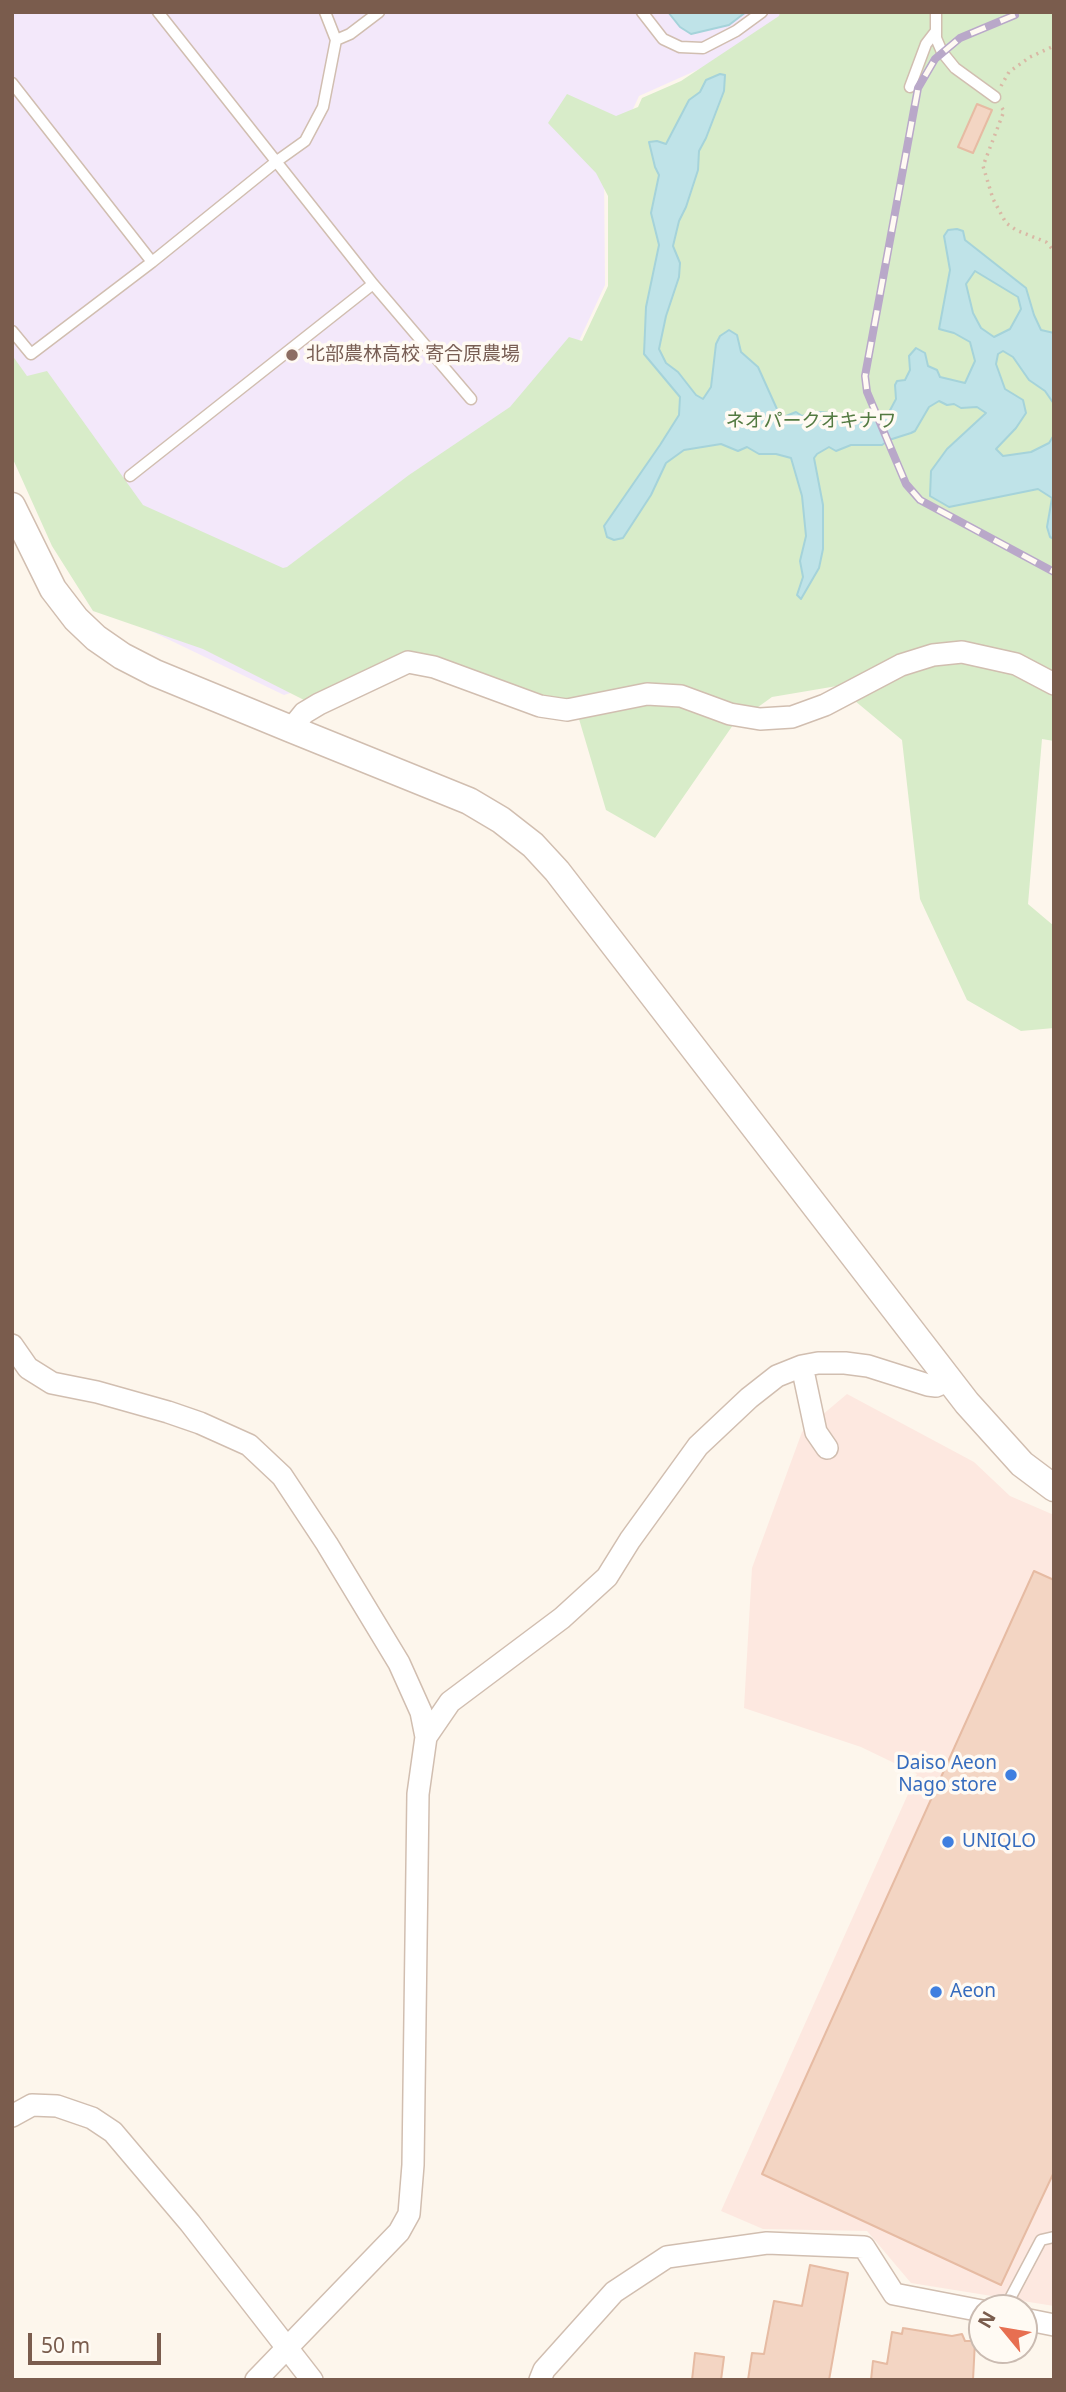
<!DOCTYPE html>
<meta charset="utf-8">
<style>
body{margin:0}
#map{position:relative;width:1066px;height:2392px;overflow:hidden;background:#fdf6ec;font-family:"Noto Sans",sans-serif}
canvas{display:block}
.frame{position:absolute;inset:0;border:14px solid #7a5c4d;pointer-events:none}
.north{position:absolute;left:968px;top:2294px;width:70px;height:70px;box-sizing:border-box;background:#fffaf3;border:2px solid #cabbb1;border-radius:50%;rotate:300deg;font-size:19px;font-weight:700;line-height:28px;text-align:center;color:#7a5c4d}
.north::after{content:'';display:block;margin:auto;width:24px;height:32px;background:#e76f51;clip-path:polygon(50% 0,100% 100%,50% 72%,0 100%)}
.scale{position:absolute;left:28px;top:2333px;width:133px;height:32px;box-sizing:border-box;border:4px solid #7a5c4d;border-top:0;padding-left:9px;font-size:21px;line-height:24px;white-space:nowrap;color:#7a5c4d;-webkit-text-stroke:5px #fffaf3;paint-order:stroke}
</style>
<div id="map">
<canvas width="1066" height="2392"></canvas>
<div class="frame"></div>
<div class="north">N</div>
<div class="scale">50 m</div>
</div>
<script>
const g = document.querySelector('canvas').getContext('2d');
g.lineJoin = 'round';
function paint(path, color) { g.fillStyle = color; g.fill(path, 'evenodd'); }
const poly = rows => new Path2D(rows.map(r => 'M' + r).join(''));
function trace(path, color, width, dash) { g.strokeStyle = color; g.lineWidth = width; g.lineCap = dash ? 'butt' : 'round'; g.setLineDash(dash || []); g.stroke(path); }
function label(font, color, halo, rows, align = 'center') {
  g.font = font + ' "Noto Sans","Noto Sans JP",sans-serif'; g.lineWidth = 7; g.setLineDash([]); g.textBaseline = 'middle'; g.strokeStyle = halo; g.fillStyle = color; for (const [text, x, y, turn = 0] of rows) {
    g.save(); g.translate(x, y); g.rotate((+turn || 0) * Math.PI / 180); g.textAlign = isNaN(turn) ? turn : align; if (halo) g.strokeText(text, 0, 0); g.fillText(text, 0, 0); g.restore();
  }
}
const commercial = poly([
 [847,1394,974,1462,1010,1496,1054,1515,1054,2306,911,2283,867,2231,763,2229,721,2211,917,1774,861,1747,744,1708,752,1568,802,1432]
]);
const education = poly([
 [12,12,795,12,760,42,639,96,604,172,605,285,501,509,384,664,284,695,128,620,12,426]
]);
const green = poly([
 [780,12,1054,12,1054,741,1042,739,1028,904,1054,926,1054,1028,1021,1031,967,1000,920,899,902,740,837,686,772,697,733,725,655,838,606,810,579,719,414,652,308,702,203,649,93,611,52,546,12,457,12,355,27,376,47,371,143,505,283,568,287,567,409,475,510,407,569,337,582,341,608,286,608,196,596,173,548,123,567,94,616,116,638,107,642,98,681,81,779,16]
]);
const water = poly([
 [668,12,746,12,729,25,691,34,680,27,668,12],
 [720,74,725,75,724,91,706,138,699,151,698,170,686,207,679,221,673,246,680,263,679,277,666,316,659,349,666,363,678,372,696,395,703,399,711,387,716,344,720,336,729,330,737,335,741,352,758,367,781,418,796,412,802,416,820,412,839,414,853,422,870,422,888,414,896,399,895,385,897,381,905,380,910,370,909,356,916,348,925,353,928,366,937,370,940,377,965,383,975,361,970,342,954,333,939,329,950,270,944,236,948,230,957,229,963,231,965,240,1026,288,1034,315,1041,330,1054,333,1054,404,1045,391,1029,380,1013,357,1003,351,998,354,996,364,1005,389,1023,400,1026,413,1016,428,996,449,1003,456,1031,452,1049,443,1054,435,1054,539,1050,537,1047,527,1052,498,1038,489,949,507,930,496,931,471,947,449,986,413,977,407,961,408,954,404,947,405,939,401,929,407,915,431,911,433,889,440,882,445,851,445,836,451,829,447,817,454,814,458,823,505,823,549,819,568,801,599,797,595,803,577,800,561,806,536,802,496,791,458,776,454,759,454,747,447,738,451,721,444,684,450,666,463,651,495,623,538,614,540,607,537,604,526,660,445,679,415,680,397,644,354,646,307,659,245,651,213,659,175,655,167,649,142,657,141,666,144,689,100,700,92,706,80,720,74],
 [975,271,1018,297,1021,309,1010,329,994,337,981,328,973,313,966,284,975,271]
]);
const building = poly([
 [977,104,992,110,973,153,958,147,977,104],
 [1034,1571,1054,1580,1054,2172,1001,2285,762,2174,1034,1571],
 [810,2265,848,2273,829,2380,748,2380,752,2353,764,2354,774,2301,802,2306,810,2265],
 [903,2328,952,2336,962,2334,965,2341,975,2341,973,2380,871,2380,873,2361,887,2364,892,2332,902,2334,903,2328],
 [695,2353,724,2357,721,2380,692,2380,695,2353]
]);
const path = poly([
 [1001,86,1009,72,1030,57,1054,46],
 [1002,108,1004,111,983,166,993,199,1006,223,1016,230,1046,242,1054,251]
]);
const service = poly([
 [158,12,373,284,471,399],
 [642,12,663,39,680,47,703,48,736,31,762,12],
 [936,12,936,38,942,52,955,68,995,97],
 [336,40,350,34,379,12],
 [12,83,152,262],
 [910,87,926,44,936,31],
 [12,331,31,354,152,262,277,161,305,141,323,107,336,40,325,12],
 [130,476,373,284],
 [1005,2308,1041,2240,1054,2237]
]);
const minor = poly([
 [291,729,304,713,319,704,408,662,434,667,540,706,567,710,647,694,681,696,730,714,760,719,792,717,825,705,901,665,933,655,962,652,1016,664,1054,684],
 [12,1345,28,1368,52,1383,97,1392,168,1412,200,1423,249,1445,282,1476,327,1544,399,1663,421,1712,426,1737,418,1794,413,2165,409,2214,399,2232,256,2380],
 [802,1366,816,1432,827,1448],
 [426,1737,450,1702,562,1618,607,1577,630,1540,698,1446,749,1398,777,1376,802,1366,818,1363,845,1363,868,1366,928,1385,936,1386,950,1380],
 [12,2116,32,2105,57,2106,92,2118,113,2132,190,2223,312,2380],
 [1024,2319,1054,2325],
 [540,2380,544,2370,614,2292,667,2257,767,2243,864,2247,894,2294,982,2311]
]);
const tertiary = poly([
 [12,506,53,589,76,619,96,638,122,656,155,673,291,729,469,801,501,820,533,845,557,871,967,1403,1022,1464,1054,1488]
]);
const rail = poly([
 [1015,15,960,38,935,59,918,88,865,376,867,392,906,484,920,500,1054,572]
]);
const markers = [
 [292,355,7,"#8d6e63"],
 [1011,1775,7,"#3f7fe0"],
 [948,1842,7,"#3f7fe0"],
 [936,1992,7,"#3f7fe0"]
];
const educationNames = [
 ["北部農林高校 寄合原農場",306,355]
];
const parkNames = [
 ["ネオパークオキナワ",811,422]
];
const shopNames = [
 ["Daiso Aeon",997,1764,"right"],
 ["Nago store",997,1786,"right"],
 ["UNIQLO",962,1842],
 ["Aeon",950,1992]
];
paint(commercial, '#fde8e0');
paint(education, '#f3e8fa');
paint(green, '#d8ecc9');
paint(water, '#bfe3e8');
trace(water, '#a5d3da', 2);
paint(building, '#f3d5c3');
trace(building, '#e6bba3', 2);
trace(service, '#d1beb0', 13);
trace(minor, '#d1beb0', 24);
trace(tertiary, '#d1beb0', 29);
trace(path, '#d9b8a5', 3.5, [2, 5]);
trace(service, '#fff', 10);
trace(minor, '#fff', 21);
trace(tertiary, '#fff', 26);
trace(rail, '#b9a8c9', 8);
trace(rail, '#fffaf3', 5, [16]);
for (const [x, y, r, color] of markers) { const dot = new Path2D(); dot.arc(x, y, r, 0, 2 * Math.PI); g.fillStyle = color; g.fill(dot); trace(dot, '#fffaf3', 2.5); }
label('19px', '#785e54', '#fffaf3', educationNames, 'left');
label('19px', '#537a41', '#fffaf3', parkNames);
label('19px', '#366cbe', '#fffaf3', shopNames, 'left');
</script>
